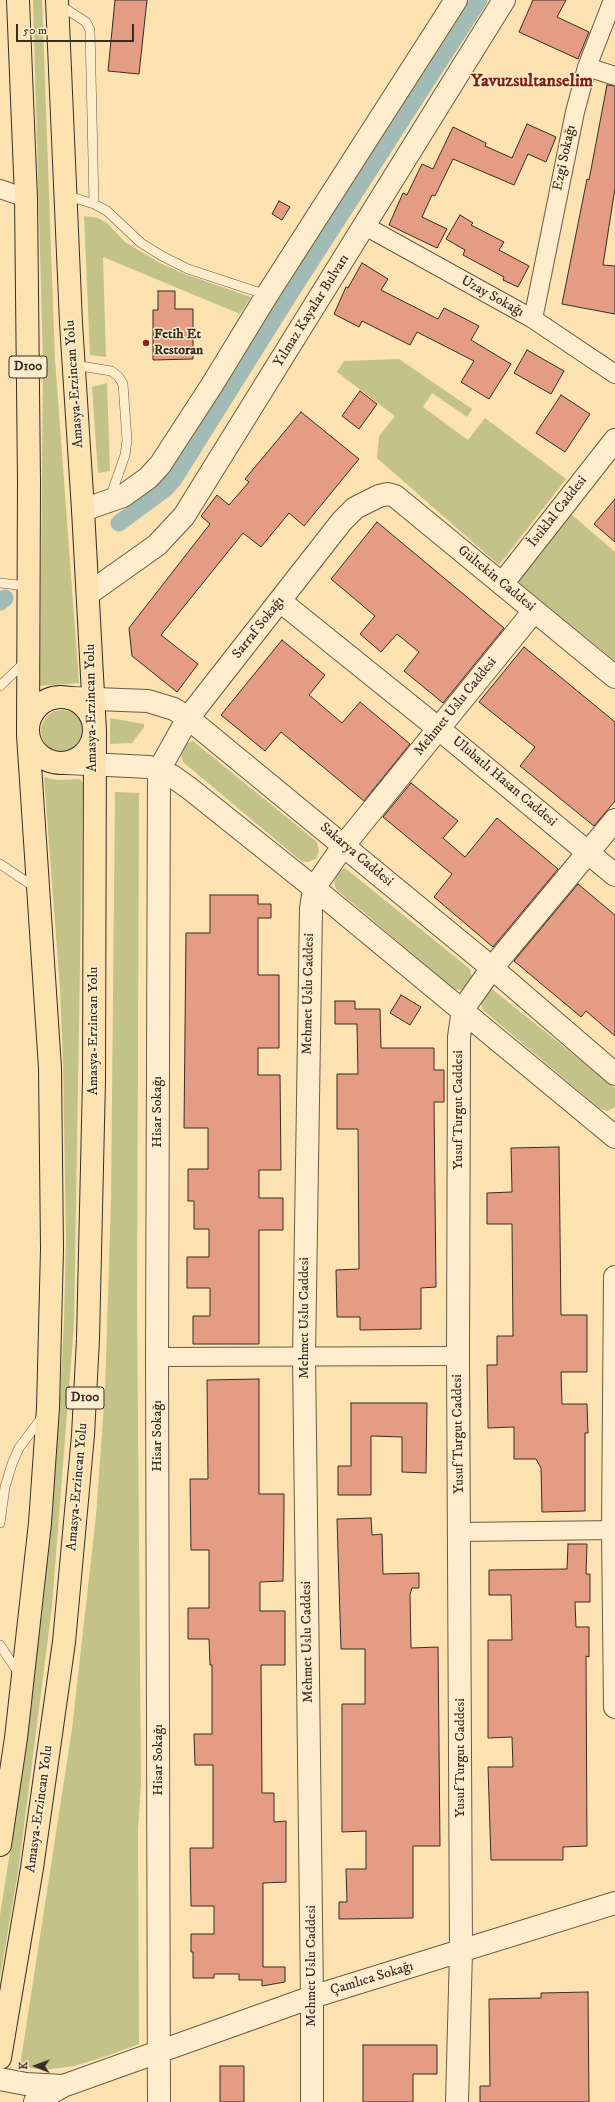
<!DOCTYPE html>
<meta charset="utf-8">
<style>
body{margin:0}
#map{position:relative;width:615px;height:2102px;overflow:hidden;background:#fde2b1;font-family:"IM FELL DW Pica",serif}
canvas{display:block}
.north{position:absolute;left:16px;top:2046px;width:40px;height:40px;-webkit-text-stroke:3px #feeccc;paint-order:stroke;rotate:271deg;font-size:11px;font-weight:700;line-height:16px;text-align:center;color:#362e24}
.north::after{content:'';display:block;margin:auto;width:14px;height:18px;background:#362e24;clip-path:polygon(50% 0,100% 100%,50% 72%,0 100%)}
.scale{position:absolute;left:16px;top:24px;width:118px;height:18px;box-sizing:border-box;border:2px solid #362e24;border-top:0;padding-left:5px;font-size:12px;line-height:14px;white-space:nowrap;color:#362e24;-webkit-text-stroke:3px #feeccc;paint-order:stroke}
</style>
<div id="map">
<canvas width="615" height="2102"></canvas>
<div class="north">K</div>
<div class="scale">50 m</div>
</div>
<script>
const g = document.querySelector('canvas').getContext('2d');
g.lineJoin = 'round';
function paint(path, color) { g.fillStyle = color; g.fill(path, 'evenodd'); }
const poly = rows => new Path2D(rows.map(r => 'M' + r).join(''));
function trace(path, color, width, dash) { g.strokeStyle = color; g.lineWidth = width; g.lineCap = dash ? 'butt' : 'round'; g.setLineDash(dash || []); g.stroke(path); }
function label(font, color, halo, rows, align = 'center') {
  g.font = font + ' "IM FELL DW Pica",serif'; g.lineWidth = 3; g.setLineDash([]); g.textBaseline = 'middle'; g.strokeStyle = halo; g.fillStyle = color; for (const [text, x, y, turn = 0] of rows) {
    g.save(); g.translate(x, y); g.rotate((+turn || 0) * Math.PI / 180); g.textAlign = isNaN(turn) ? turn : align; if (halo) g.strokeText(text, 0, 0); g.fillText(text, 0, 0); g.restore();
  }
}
const green = poly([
 [33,0,42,0,55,359,79,683,40,686,43,361],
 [84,216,98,218,107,223,125,242,160,263,187,275,251,297,240,314,103,257,106,357,90,355],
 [399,359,472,409,467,417,432,393,423,407,468,440,485,418,566,479,499,565,377,458,379,436,395,416,337,372,344,361],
 [107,383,110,471,98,473,92,387],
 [571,514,615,552,615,661,516,580],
 '41 731a21 21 0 1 1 42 0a21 21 0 1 1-42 0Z',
 [110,718,144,724,144,727,132,743,110,744],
 [193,741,317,842,319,851,316,859,308,862,301,861,183,762,181,755,183,749,188,743],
 [44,777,57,780,80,779,83,783,74,1324,52,1606,19,1866,0,1978,0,1915,24,1763,46,1576,59,1421,64,1320,66,1238,63,1060,60,989],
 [115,792,139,793,137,1304,141,1784,138,1830,139,2044,104,2057,74,2066,52,2069,36,2069,20,2066,72,1729,96,1516,105,1391,111,1201],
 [345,868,470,969,472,978,469,986,461,990,454,989,336,889,334,882,335,876,341,870],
 [492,989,615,1088,615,1107,608,1111,600,1109,483,1010,481,1003,487,991]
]);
const canal = poly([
 [119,523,165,489,174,479,291,292,479,0],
 [0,602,5,598]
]);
const building = poly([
 [115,0,147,0,139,74,108,71,115,0],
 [533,0,566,0,557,17,589,32,578,59,519,32,533,0],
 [607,85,615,86,615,188,603,265,615,266,615,314,562,304,587,179,589,180,607,85],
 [527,124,556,137,546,162,528,154,514,185,453,159,435,196,432,195,422,217,447,229,437,248,389,225,403,193,407,195,422,164,433,169,453,127,486,143,485,146,512,158,527,124],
 [279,201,290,207,282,220,272,214,279,201],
 [460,215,473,223,471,225,504,242,499,250,529,266,518,287,503,280,504,277,463,255,465,250,446,239,460,215],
 [362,263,388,279,381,290,438,319,444,308,479,326,471,340,511,364,489,399,461,382,474,361,417,332,410,345,362,321,359,327,334,314,346,287,348,288,362,263],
 [158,291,175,291,175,309,193,309,193,359,153,360,153,310,158,310,158,291],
 [527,350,564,371,551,394,514,373,527,350],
 [360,391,377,404,359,429,342,416,360,391],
 [561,395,590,414,565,452,536,433,561,395],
 [301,412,359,459,304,526,289,513,261,547,243,533,161,635,198,664,177,692,132,656,129,628,210,524,201,516,217,495,229,505,249,482,245,479,301,412],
 [615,499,615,542,594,524,615,499],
 [377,522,504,628,443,703,404,671,419,652,397,634,381,652,360,634,375,616,331,579,377,522],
 [282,640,325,675,309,695,342,723,360,702,410,744,364,801,281,732,265,751,221,715,282,640],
 [524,647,615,722,615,801,594,826,520,766,535,747,479,702,524,647],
 [411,783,458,821,443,838,465,857,497,818,558,869,493,947,434,897,452,874,383,817,411,783],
 [578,884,615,915,615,1036,586,1011,581,1017,514,961,578,884],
 [210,895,258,895,258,904,271,904,271,918,258,918,258,975,279,975,279,1048,258,1048,258,1075,280,1075,281,1170,259,1170,259,1198,283,1198,283,1230,259,1230,259,1344,193,1344,193,1316,210,1316,210,1288,187,1288,187,1257,209,1257,209,1229,194,1229,194,1201,188,1201,188,1169,208,1169,208,1128,184,1128,186,933,210,933,210,895],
 [401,995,421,1007,410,1025,390,1013,401,995],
 [335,1001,355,1001,355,1009,380,1009,381,1048,434,1048,434,1070,444,1070,444,1102,434,1102,436,1287,421,1288,421,1329,360,1330,360,1317,337,1317,336,1270,359,1269,358,1129,337,1129,337,1074,358,1074,357,1024,335,1024,335,1001],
 [559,1147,561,1315,587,1315,587,1372,561,1372,562,1404,587,1404,588,1433,585,1433,585,1511,542,1512,541,1468,536,1459,514,1459,514,1427,488,1428,487,1365,497,1365,497,1336,513,1336,512,1224,487,1224,487,1193,512,1192,511,1148,559,1147],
 [259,1379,259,1494,284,1494,284,1512,283,1581,260,1582,260,1611,285,1611,285,1665,261,1665,262,1793,274,1793,274,1822,286,1821,286,1882,263,1883,263,1967,285,1967,285,1982,262,1986,262,1980,239,1980,239,1974,214,1974,214,1978,193,1978,193,1952,191,1952,191,1934,214,1934,214,1906,191,1906,190,1848,213,1848,213,1765,195,1765,194,1734,212,1734,212,1665,210,1665,209,1639,188,1639,188,1608,209,1608,209,1550,191,1550,190,1479,208,1479,207,1380,259,1379],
 [351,1403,427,1403,426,1473,402,1472,402,1437,371,1436,371,1495,338,1495,338,1466,351,1466,351,1403],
 [371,1518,372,1535,382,1534,383,1574,419,1573,419,1588,412,1588,410,1594,411,1648,438,1647,440,1846,413,1846,413,1918,339,1919,339,1902,347,1902,346,1869,366,1869,366,1831,342,1832,342,1704,365,1704,365,1649,341,1649,337,1519,371,1518],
 [568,1544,587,1544,586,1574,590,1574,590,1602,575,1602,576,1627,589,1627,589,1657,586,1656,587,1846,563,1847,563,1860,491,1860,488,1767,513,1767,512,1737,488,1738,488,1640,512,1640,511,1595,489,1595,489,1570,567,1569,568,1544],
 [588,1992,589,2102,480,2102,480,2086,490,2086,489,1999,541,1998,541,1993,588,1992],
 [363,2045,437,2045,437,2074,413,2074,413,2102,363,2102,363,2045],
 [220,2066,244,2066,244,2102,220,2102,220,2066]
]);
const service = poly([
 [58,4,86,22,90,30,94,204],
 [65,195,94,204,107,211,141,243,162,256,188,269,267,295],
 [74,365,111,371,118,376,123,384,127,440,125,455,110,498],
 [0,583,27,586],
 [0,686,25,662],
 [0,864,36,888],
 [0,1523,5,1487,12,1464,19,1448,43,1416],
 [0,1645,19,1674]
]);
const minor = poly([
 [587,67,615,76],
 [0,189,26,198],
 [365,226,533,319,615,374],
 [533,319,575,112,587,67,613,0],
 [157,1357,458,1356],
 [460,1532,615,1530]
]);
const tertiary = poly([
 [83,510,123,496,148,478,160,465,212,385,267,295,456,0],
 [502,584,615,440],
 [88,594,157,545,184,516,504,0],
 [280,601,439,729,615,875],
 [70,698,148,701,174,709,188,718,492,968,615,1074],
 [67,763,149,767,172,776,189,788,314,888,615,1137],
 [615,1277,613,1530,615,1707],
 [0,2079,26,2084,63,2086],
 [35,2102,63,2086,312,1997,615,1903],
 [159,2102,157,1357,159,770,188,718,342,521,355,508,379,496,388,494,395,496,615,677],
 [312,2102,312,1997,304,1356,311,909,314,888,344,845,534,611],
 [457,2102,461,1951,458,1356,459,1037,463,1009,492,968,615,820]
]);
const trunk = poly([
 '28 730a33 33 0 1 1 66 0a33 33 0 1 1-66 0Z',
 [0,1845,16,1738,40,1523,48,1408,52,1249,50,1068,28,735,29,482,26,198,18,0],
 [0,2058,32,1868,64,1642,83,1435,88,1339,94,1080,95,731,83,510,71,323,57,0]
]);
const markers = [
 [146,343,4,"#8f2418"]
];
const shields = [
 [28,367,38],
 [85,1398,38]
];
const shieldNames = [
 ["D100",28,367],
 ["D100",85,1398]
];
const streetNames = [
 ["Ezgi Sokağı",565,158,-78],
 ["Uzay Sokağı",492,297,29],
 ["Yılmaz Kayalar Bulvarı",312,311,-58],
 ["Amasya-Erzincan Yolu",75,384,-94],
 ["İstiklal Caddesi",558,512,-52],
 ["Gültekin Caddesi",496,579,39],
 ["Sarraf Sokağı",259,628,-52],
 ["Mehmet Uslu Caddesi",456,707,-51],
 ["Amasya-Erzincan Yolu",92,708,-91],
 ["Ulubatlı Hasan Caddesi",504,782,40],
 ["Sakarya Caddesi",356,855,40],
 ["Mehmet Uslu Caddesi",309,994,-89],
 ["Amasya-Erzincan Yolu",94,1031,-90],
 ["Yusuf Turgut Caddesi",459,1110,-90],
 ["Hisar Sokağı",158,1112,-90],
 ["Mehmet Uslu Caddesi",305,1318,-90],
 ["Yusuf Turgut Caddesi",459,1434,-91],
 ["Hisar Sokağı",158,1436,-90],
 ["Amasya-Erzincan Yolu",78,1487,-85],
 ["Mehmet Uslu Caddesi",308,1642,-91],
 ["Yusuf Turgut Caddesi",461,1758,-90],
 ["Hisar Sokağı",159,1760,-90],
 ["Amasya-Erzincan Yolu",40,1809,-82],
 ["Mehmet Uslu Caddesi",312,1966,-90],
 ["Çamlıca Sokağı",372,1979,-17]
];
const poiNames = [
 ["Fetih Et",154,335],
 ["Restoran",154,351]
];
const districtNames = [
 ["Yavuzsultanselim",532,82]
];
paint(green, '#c2c289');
trace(canal, '#a2bcb5', 17);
paint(building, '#e49c85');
trace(building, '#362e24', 1);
trace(service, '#685b47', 10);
trace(minor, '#685b47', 20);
trace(tertiary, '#685b47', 24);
trace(trunk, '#362e24', 24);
trace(service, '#feeccc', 9);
trace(minor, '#feeccc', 18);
trace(tertiary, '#feeccc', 22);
trace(trunk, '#fde2b1', 22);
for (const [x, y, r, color] of markers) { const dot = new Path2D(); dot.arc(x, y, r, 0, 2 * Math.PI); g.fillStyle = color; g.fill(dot); trace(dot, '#feeccc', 1.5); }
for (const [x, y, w] of shields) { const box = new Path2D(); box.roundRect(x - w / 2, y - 11, w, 22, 3); g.fillStyle = '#feeccc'; g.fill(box); trace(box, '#362e24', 1); }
label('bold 13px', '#362e24', null, shieldNames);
label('14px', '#362e24', '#feeccc', streetNames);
label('bold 14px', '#362e24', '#feeccc', poiNames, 'left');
label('bold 18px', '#7a1f14', '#feeccc', districtNames);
</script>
